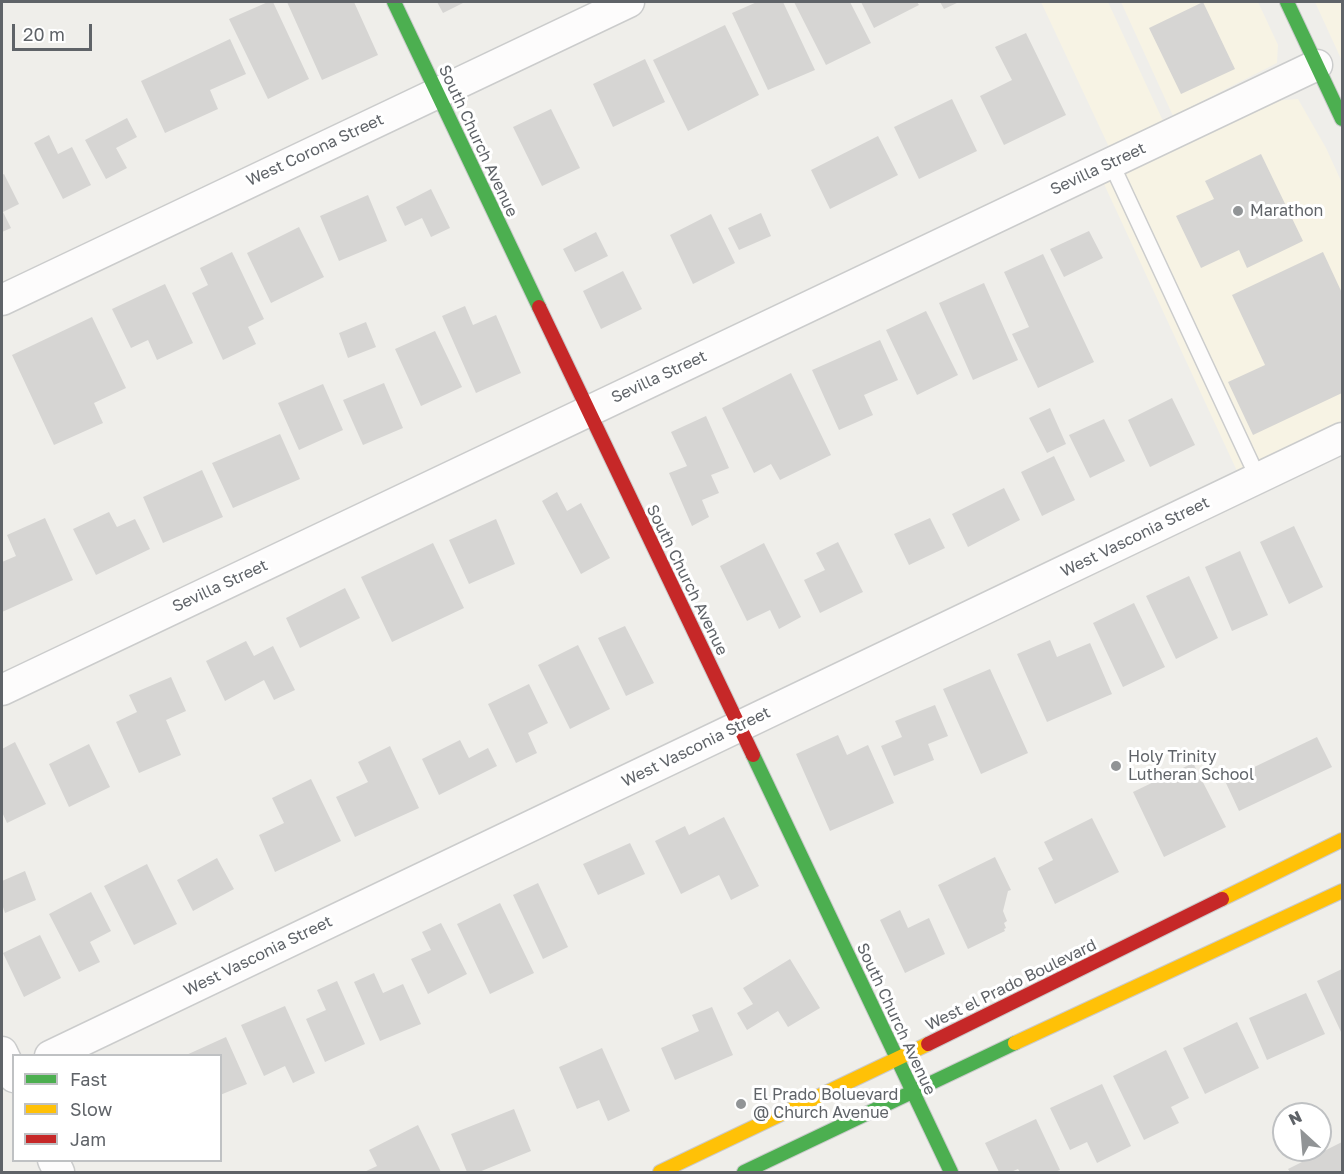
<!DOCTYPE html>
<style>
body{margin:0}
#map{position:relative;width:1344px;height:1174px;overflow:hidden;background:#efeeea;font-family:"Golos Text",sans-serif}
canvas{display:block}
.frame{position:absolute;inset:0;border:3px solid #5f6368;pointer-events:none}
.legend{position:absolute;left:12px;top:1054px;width:210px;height:108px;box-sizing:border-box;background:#fff;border:2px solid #bfc1c3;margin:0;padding:8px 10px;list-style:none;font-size:18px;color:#5f6368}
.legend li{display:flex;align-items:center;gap:12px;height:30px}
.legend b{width:30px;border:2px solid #bfc1c3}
.north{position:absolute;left:1272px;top:1102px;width:60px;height:60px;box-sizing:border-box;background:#fff;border:2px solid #bfc1c3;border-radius:50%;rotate:334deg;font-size:16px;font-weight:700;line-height:24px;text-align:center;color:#5f6368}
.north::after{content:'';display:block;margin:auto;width:21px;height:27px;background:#919496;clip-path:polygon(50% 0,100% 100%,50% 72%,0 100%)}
.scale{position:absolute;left:12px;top:24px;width:80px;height:27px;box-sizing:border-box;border:3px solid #5f6368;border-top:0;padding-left:8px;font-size:18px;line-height:21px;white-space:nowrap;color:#5f6368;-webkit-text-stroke:4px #fff;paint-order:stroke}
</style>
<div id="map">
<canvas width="1344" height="1174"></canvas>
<div class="frame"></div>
<ul class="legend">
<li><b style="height:8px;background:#4caf50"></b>Fast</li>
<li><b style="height:8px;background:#ffc107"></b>Slow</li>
<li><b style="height:8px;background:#c62828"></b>Jam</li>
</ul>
<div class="north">N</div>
<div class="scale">20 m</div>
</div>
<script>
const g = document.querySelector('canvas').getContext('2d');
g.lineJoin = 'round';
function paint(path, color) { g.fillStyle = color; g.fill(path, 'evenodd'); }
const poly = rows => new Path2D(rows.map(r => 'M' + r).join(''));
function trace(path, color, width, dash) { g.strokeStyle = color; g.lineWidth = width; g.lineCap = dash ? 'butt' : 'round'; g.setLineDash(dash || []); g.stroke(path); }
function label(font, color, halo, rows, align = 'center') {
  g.font = font + ' "Golos Text",sans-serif'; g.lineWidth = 6; g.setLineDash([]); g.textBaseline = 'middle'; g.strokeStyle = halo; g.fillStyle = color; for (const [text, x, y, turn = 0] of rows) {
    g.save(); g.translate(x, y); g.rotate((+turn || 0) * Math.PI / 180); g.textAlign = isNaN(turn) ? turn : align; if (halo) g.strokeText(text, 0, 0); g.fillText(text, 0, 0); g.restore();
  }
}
const commercial = poly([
 [1041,2,1108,2,1163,121,1109,147],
 [1121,2,1258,2,1278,45,1277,63,1173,116],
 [1315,2,1342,2,1342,61],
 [1298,99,1326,148,1342,183,1342,426,1237,471,1104,184,1272,101]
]);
const building = poly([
 [268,2,273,2,309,79,268,99,229,19],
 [287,2,354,2,378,55,322,80],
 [437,2,465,2,443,13],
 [757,2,783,2,815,70,768,90,732,13],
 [794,2,850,2,871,43,826,65],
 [861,2,917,2,919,5,874,28],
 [940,2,959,2,944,9],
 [1203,2,1235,69,1181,94,1149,28],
 [725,25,759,95,688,131,653,60],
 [1026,33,1066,115,1004,145,980,96,1012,80,995,47],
 [230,39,246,74,210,90,218,109,165,133,141,81],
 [645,59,665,102,613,127,593,84],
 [952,99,977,151,919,179,894,127],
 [551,109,580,168,542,186,513,127],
 [127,118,137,137,116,148,127,168,106,179,85,140],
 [49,135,58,154,72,147,91,185,63,199,34,143],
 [878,136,898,175,830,209,811,170],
 [1261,154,1303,241,1247,268,1239,250,1201,268,1176,216,1214,199,1205,181],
 [4,174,19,204,3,212,11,228,2,232,2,175],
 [431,189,450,228,431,237,422,218,405,226,396,207],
 [368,195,387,241,339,261,320,216],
 [761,213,771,236,739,250,728,228],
 [711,214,735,263,693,284,670,235],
 [299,227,324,277,271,303,247,253],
 [1089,231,1103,258,1064,277,1050,249],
 [596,232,608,256,575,272,563,249],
 [232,252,264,319,248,327,256,344,223,360,192,293,208,285,200,268],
 [1323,252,1342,293,1342,393,1253,435,1228,382,1265,365,1232,295],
 [1043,254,1094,362,1038,388,1012,334,1029,327,1004,272],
 [623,271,642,309,601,329,583,291],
 [984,283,1018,360,973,380,939,303],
 [165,284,193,343,157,360,148,340,131,348,112,309],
 [465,306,473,325,496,315,521,373,476,393,442,316],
 [926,311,958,375,917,395,886,330],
 [92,317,126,388,94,403,103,423,54,445,12,355],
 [366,322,376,347,348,358,339,333],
 [435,331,462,387,421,406,395,349],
 [880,340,898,380,864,395,873,415,839,430,812,370],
 [791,373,831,455,780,480,771,464,754,473,722,408],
 [384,383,403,428,363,445,343,400],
 [323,384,343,430,299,450,278,403],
 [1172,398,1195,445,1150,467,1128,420],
 [1050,408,1066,444,1047,453,1029,418],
 [706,416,729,468,711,475,719,493,702,500,709,517,692,526,669,473,687,466,671,432],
 [1104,419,1125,461,1090,478,1069,435],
 [280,434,300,479,233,508,212,463],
 [1054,456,1075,500,1042,516,1021,472],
 [202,470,223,517,163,543,143,497],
 [1004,488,1020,520,968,547,952,514],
 [557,492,567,511,581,503,610,558,581,574,542,501],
 [109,512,117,527,135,519,150,549,96,575,73,529],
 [45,518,73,580,2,612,2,562,16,556,7,535],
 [930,518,945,548,909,565,894,534],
 [496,519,515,564,469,584,449,540],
 [1294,526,1323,587,1289,604,1260,542],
 [838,542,863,592,820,613,804,580,825,570,816,553],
 [433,543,464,608,392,642,361,577],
 [764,543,801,617,779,629,770,610,747,621,720,566],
 [1240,551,1268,615,1232,631,1205,567],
 [1189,576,1218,638,1176,659,1146,596],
 [345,588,360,618,300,648,286,618],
 [1134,603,1165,667,1123,687,1093,623],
 [625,626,654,683,626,696,598,638],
 [1050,640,1057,657,1090,643,1112,694,1047,722,1017,654],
 [246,641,254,656,273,646,295,690,274,700,264,680,225,701,206,661],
 [578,645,610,709,570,729,538,665],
 [990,669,1028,753,981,774,943,689],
 [171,677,186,711,166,720,181,755,139,773,116,722,137,712,129,695],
 [529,684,548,723,528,733,537,753,516,763,488,704],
 [935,705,948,736,928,744,934,760,894,776,881,746,902,737,895,721],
 [838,735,847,755,868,745,894,803,830,831,796,754],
 [1317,737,1332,767,1239,811,1225,781],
 [460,740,469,758,488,748,497,766,439,795,422,759],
 [15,742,46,804,7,823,2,812,2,749],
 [89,744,110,787,69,807,49,764],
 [390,746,419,808,355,837,336,797,368,782,358,762],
 [1193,763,1226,827,1164,857,1133,792],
 [311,779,341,841,275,872,259,835,284,823,272,798],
 [724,817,759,886,731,900,719,875,681,894,655,841,685,826,689,835],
 [1092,818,1119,872,1055,904,1038,868,1053,860,1044,842],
 [630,843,645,874,598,895,583,864],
 [995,857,1011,890,1008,891,1003,911,1007,921,1004,923,1006,928,1004,929,1005,931,968,949,938,885],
 [217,858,234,889,193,911,177,880],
 [147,864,177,924,134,945,104,886],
 [25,871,36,900,5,913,2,904,2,881],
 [538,883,568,947,543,959,513,895],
 [91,892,111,931,90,942,100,962,79,972,49,914],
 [500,903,534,973,490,994,457,924],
 [900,910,908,928,929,918,945,954,905,973,880,920],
 [441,923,467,974,428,994,411,959,431,950,422,932],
 [40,935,61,978,24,997,3,953],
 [790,959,820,1008,788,1027,778,1011,747,1030,737,1013,753,1004,743,988],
 [1342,969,1342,1034,1317,981],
 [374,973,383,993,403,984,421,1024,380,1041,354,982],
 [337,981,365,1044,325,1062,306,1019,326,1010,317,990],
 [1306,993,1325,1034,1267,1060,1249,1018],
 [285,1006,315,1073,293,1083,285,1066,264,1076,241,1025],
 [712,1007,733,1055,675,1080,661,1048,699,1031,692,1015],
 [1237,1022,1259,1068,1205,1094,1183,1048],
 [226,1037,247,1084,220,1095,220,1056,184,1056],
 [602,1048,630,1111,608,1121,599,1100,577,1109,559,1067],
 [1166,1050,1189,1098,1171,1107,1179,1123,1144,1140,1113,1076],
 [1102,1084,1131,1146,1097,1163,1087,1142,1070,1150,1050,1108],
 [514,1109,531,1151,479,1172,467,1172,451,1134],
 [1036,1119,1060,1170,1055,1172,1020,1172,1018,1169,1011,1172,999,1172,985,1143],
 [418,1125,441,1172,364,1172,377,1166,369,1150],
 [1342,1142,1342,1172,1290,1172,1288,1169]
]);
const lane = poly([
 [1111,163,1258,478]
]);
const street = poly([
 [2,300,629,2],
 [2,690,1317,65],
 [2,1052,14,1077],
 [50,1056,1342,438],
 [53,1160,59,1172]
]);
const fast = poly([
 [394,2,539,307],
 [1287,2,1342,119],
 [753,755,951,1172],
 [744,1172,1015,1043]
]);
const slow = poly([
 [1222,899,1342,840],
 [1015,1043,1342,891],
 [660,1172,928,1044]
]);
const jam = poly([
 [539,307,753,755],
 [928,1044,1222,899]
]);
const markers = [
 [1238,211,6,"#919496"],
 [1116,766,6,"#919496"],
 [741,1104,6,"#919496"]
];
const streetNames = [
 ["South Church Avenue",478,141,65],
 ["West Corona Street",315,150,-25],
 ["Sevilla Street",1098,169,-25],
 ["Sevilla Street",659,377,-25],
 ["West Vasconia Street",1135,537,-26],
 ["South Church Avenue",687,580,64],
 ["Sevilla Street",220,586,-25],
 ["West Vasconia Street",696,747,-26],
 ["West Vasconia Street",258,956,-26],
 ["West el Prado Boulevard",1011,985,-26],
 ["South Church Avenue",896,1019,65]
];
const poiNames = [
 ["Marathon",1250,211],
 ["Holy Trinity",1128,757],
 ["Lutheran School",1128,775],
 ["El Prado Boluevard",753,1095],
 ["@ Church Avenue",753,1113]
];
paint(commercial, '#f7f3e4');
paint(building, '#d6d5d3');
trace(lane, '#cbcccc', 18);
trace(street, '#cbcccc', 33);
trace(fast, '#cacacb', 16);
trace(slow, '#cacacb', 16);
trace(jam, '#cacacb', 16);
trace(lane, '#fdfcfc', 15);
trace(street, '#fdfcfc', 30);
trace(fast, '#4caf50', 14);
trace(slow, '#ffc107', 14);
trace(jam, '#c62828', 14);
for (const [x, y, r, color] of markers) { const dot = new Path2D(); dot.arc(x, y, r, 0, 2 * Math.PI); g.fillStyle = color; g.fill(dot); trace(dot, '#fff', 2); }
label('16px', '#5f6368', '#fff', streetNames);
label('16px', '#5f6368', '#fff', poiNames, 'left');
</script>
